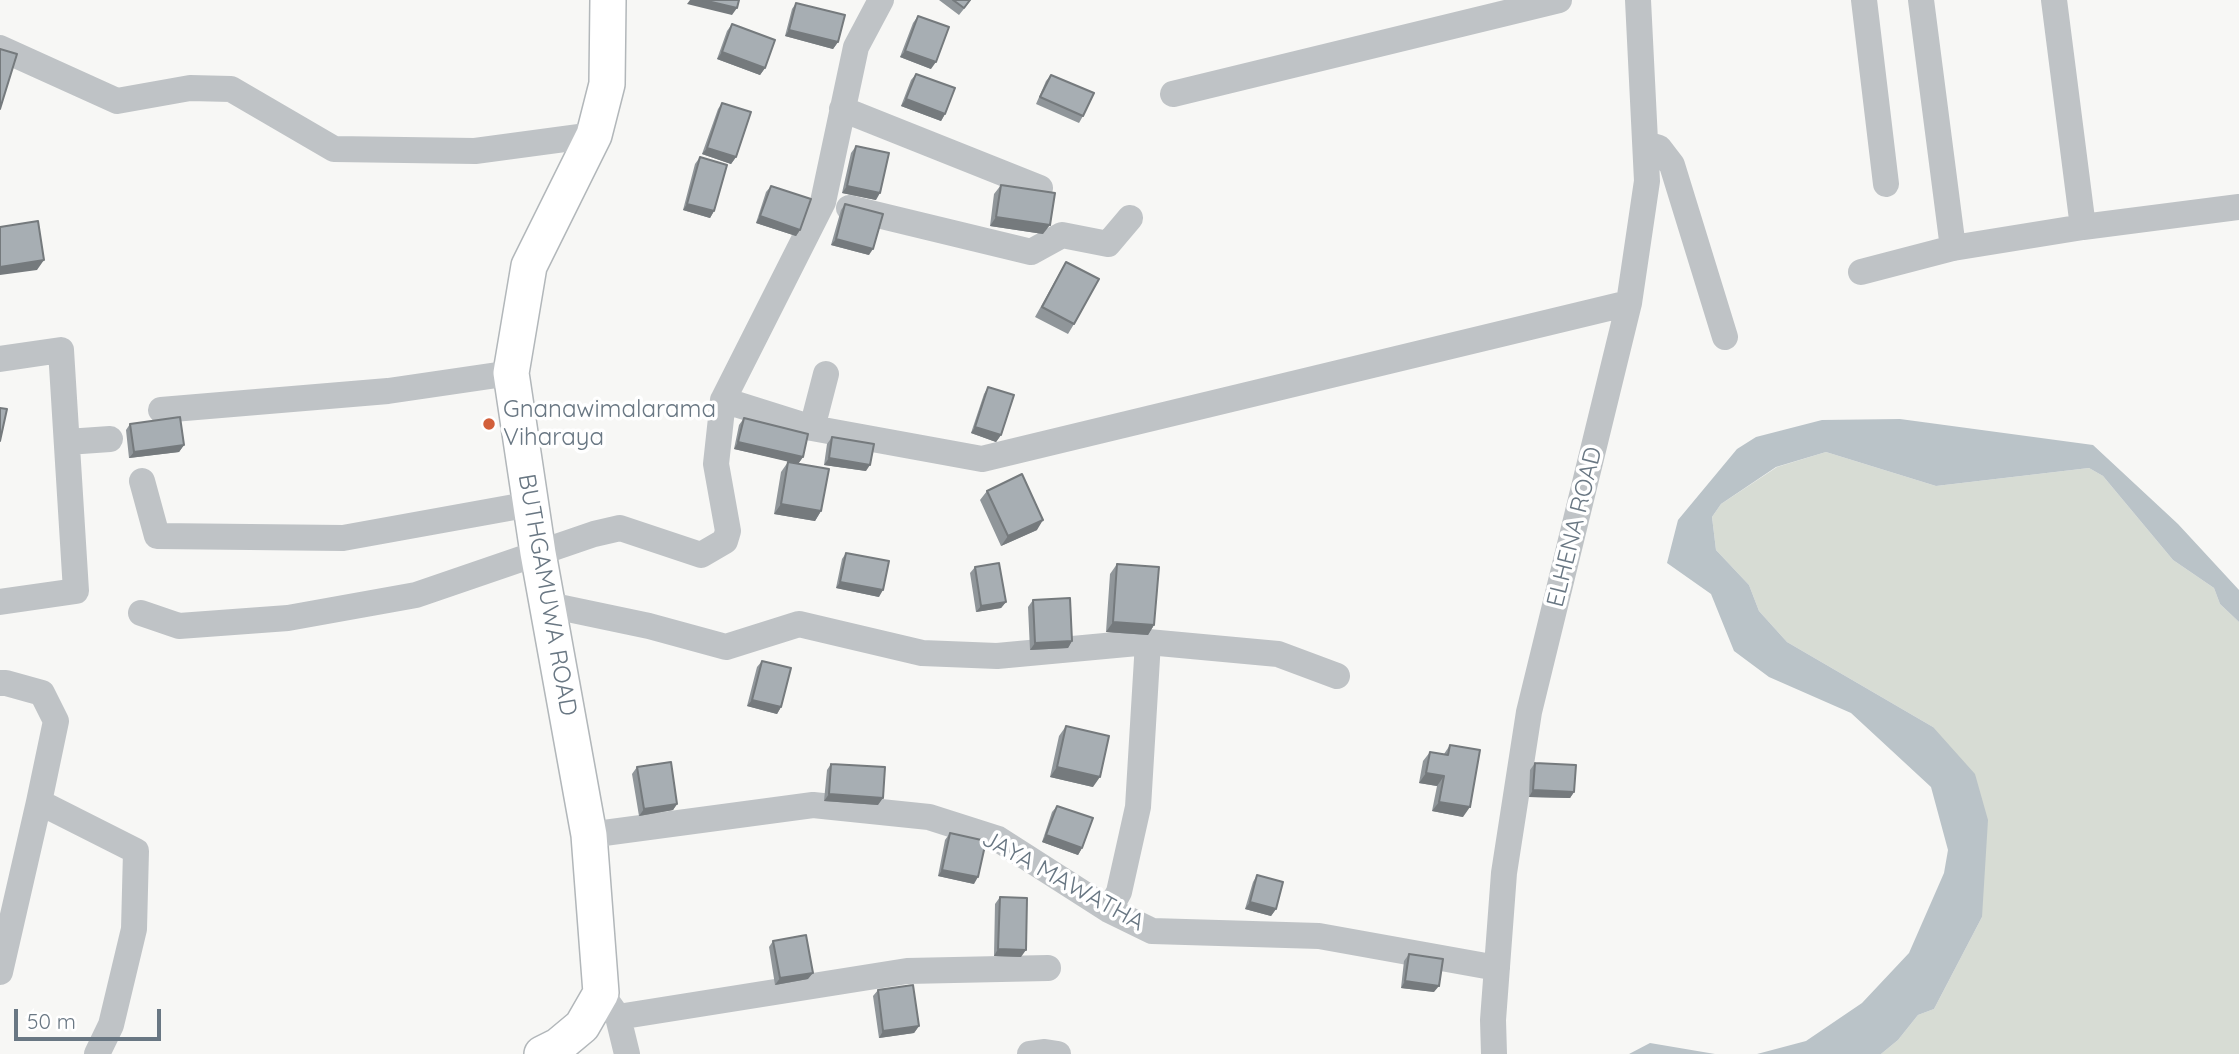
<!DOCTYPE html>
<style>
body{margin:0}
#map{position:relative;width:2239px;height:1054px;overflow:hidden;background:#f7f7f5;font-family:Quicksand,sans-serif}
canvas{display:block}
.scale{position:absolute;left:14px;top:1009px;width:147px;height:32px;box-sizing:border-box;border:4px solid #697783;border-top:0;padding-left:9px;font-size:21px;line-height:24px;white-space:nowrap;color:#697783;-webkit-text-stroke:5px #fff;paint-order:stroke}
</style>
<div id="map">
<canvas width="2239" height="1054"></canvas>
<div class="scale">50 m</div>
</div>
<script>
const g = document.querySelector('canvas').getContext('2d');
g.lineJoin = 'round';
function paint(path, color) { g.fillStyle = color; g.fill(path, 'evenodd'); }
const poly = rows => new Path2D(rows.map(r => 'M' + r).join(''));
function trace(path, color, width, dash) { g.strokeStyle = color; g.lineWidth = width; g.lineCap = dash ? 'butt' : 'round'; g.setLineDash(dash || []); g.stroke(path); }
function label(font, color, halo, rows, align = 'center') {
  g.font = font + ' Quicksand,sans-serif'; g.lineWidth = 7; g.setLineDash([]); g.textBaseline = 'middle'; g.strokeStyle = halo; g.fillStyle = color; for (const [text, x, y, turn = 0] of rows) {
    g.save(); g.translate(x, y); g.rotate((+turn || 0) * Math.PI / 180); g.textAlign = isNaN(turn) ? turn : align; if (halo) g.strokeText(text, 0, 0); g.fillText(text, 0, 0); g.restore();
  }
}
const green = poly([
 [1826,452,1936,486,2089,468,2103,476,2173,560,2214,588,2220,604,2239,622,2239,1054,1881,1054,1898,1040,1918,1015,1934,1009,1982,917,1933,727,1787,642,1759,611,1749,585,1716,550,1712,517,1721,504,1777,467]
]);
const water = poly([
 [1900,419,2093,445,2178,524,2239,590,2239,622,2220,604,2214,588,2173,560,2103,476,2089,468,1936,486,1826,452,1776,467,1721,504,1712,517,1716,550,1749,585,1759,611,1787,642,1933,727,1975,774,1988,820,1982,917,1934,1009,1918,1015,1898,1040,1881,1054,1757,1054,1806,1041,1862,1003,1909,953,1944,873,1948,850,1931,787,1851,713,1769,677,1734,651,1711,594,1667,563,1678,520,1737,449,1756,437,1822,420],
 [1650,1043,1715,1054,1629,1054]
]);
const minor = poly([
 [1864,0,1886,184],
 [1921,0,1953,248],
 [2054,0,2083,227],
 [0,48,117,101,190,88,231,89,334,149,475,151,594,135],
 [1173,94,1559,0],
 [842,109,1040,188],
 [1646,144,1659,148,1672,165,1725,337],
 [849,208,1031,252,1062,235,1108,244,1130,218],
 [1861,272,1953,248,2083,227,2239,207],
 [0,359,61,350,76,591,0,602],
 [723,400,812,428,982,459,1629,303],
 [161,410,388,391,511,373],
 [812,428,826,374],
 [67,442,110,439],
 [142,481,157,536,343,538,531,504],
 [549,605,649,626,726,647,799,624,922,653,997,656,1148,642,1278,654,1337,676],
 [141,613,179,626,288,618,416,595,594,534,620,528,701,555,725,541,728,531,716,464,723,400,823,202,856,47,881,0],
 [0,683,6,683,42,693,56,721,39,802,0,972],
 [39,802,136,851,134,929,111,1025,97,1054],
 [589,835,813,805,929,817,998,839,1109,910,1152,931,1319,936,1497,968],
 [1109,910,1119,892,1138,807,1148,642],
 [608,1003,618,1017,627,1054],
 [618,1017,907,971,1048,968],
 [1030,1054,1045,1052,1058,1054],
 [1494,1054,1493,1020,1504,873,1529,712,1629,303,1647,181,1638,0]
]);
const major = poly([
 [542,1054,558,1046,582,1026,601,993,589,835,538,553,511,373,529,266,594,135,607,84,608,0]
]);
const wall = poly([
 [939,0,971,0,959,15],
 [796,3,838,42,833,49,785,36,792,9],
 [918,16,931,69,900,57,913,23],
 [732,24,765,68,760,75,717,59,727,31],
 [916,74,945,114,941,121,901,106,911,80],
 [1051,75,1083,116,1079,123,1036,104,1046,81],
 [722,103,736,157,731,164,702,154,718,109],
 [856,146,876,200,842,193,851,153],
 [700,157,714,211,710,218,683,210,695,164],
 [1001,185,1043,234,990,226,994,194],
 [771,186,800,230,796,236,756,223,766,192],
 [845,204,869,255,831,245,841,210],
 [1066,262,1074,324,1068,334,1035,317,1060,272],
 [988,387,1001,435,996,442,971,433,984,394],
 [744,418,803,457,798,464,821,511,815,521,774,514,781,472,788,462,797,463,734,449,739,425],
 [130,424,184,445,179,452,129,458,126,430],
 [832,437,866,471,824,465,827,444],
 [987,491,1037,530,1001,546,980,500],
 [846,553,879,597,836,588,842,559],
 [1117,564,1154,625,1148,635,1106,632,1110,574],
 [975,567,1006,602,1001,608,976,612,970,573],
 [1033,600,1072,641,1068,648,1030,650,1028,607],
 [762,661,781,707,777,714,747,706,757,667],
 [1066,726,1093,787,1050,777,1059,736],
 [1450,745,1463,817,1432,811,1437,786,1419,783,1423,761,1430,752,1444,754],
 [1535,763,1574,792,1570,798,1529,797,1530,770],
 [831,764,878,805,824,801,827,770],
 [637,767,677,804,673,810,639,816,632,774],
 [1057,806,1082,848,1078,855,1042,842,1052,812],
 [950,833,974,884,938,876,945,840],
 [1257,875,1276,909,1271,916,1245,909,1253,882],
 [1000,897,1021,957,994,956,995,904],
 [773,941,808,979,775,985,769,947],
 [1409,954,1434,992,1401,988,1404,961],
 [878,990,919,1026,914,1033,879,1038,873,996]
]);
const shadedWall = poly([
 [690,0,703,0,737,8,732,15,687,4],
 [789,30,838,42,833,49,785,36],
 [905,51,936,62,931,69,900,57],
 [722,52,765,68,760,75,717,59],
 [906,99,945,114,941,121,901,106],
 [707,148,736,157,731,164,702,154],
 [847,186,880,193,876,200,842,193],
 [687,204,714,211,710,218,683,210],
 [760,216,800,230,796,236,756,223],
 [996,217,1050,225,1043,234,990,226],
 [836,239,873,249,869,255,831,245],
 [44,260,37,270,0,275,0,267],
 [975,427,1001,435,996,442,971,433],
 [738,442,803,457,798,464,734,449],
 [184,445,179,452,129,458,134,452],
 [829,458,870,465,866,471,824,465],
 [781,504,821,511,815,521,774,514],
 [1043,520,1037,530,1001,546,1008,536],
 [840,582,883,590,879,597,836,588],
 [1006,602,1001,608,976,612,981,606],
 [1113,622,1154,625,1148,635,1106,632],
 [1072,641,1068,648,1030,650,1035,643],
 [752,700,781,707,777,714,747,706],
 [1057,767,1100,777,1093,787,1050,777],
 [1426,773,1444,776,1437,786,1419,783],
 [1533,790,1574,792,1570,798,1529,797],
 [829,794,883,798,878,805,824,801],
 [1439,802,1470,807,1463,817,1432,811],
 [677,804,673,810,639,816,644,809],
 [1046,835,1082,848,1078,855,1042,842],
 [942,870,978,877,974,884,938,876],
 [1250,902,1276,909,1271,916,1245,909],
 [998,949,1026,950,1021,957,994,956],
 [813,973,808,979,775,985,780,978],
 [1405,981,1439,986,1434,992,1401,988],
 [919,1026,914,1033,879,1038,883,1031]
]);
const building = poly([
 [703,0,739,0,737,8,703,0],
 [953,0,970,0,964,8,953,0],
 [796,3,845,15,838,42,789,30,796,3],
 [918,16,949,27,936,62,905,51,918,16],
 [732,24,775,40,765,68,722,52,732,24],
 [0,49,17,54,0,109,0,49],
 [916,74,955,88,945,114,906,99,916,74],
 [1051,75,1094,93,1083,116,1040,97,1051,75],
 [722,103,751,112,736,157,707,148,722,103],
 [856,146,889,153,880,193,847,186,856,146],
 [700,157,727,165,714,211,687,204,700,157],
 [1001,185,1055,193,1050,225,996,217,1001,185],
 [771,186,811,199,800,230,760,216,771,186],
 [845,204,883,214,873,249,836,239,845,204],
 [38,221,44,260,0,267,0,227,38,221],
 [1066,262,1099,279,1074,324,1042,307,1066,262],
 [988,387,1014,395,1001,435,975,427,988,387],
 [0,408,7,409,0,441,0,408],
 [180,417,184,445,134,452,130,424,180,417],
 [744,418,808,434,803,457,738,442,744,418],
 [832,437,874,444,870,465,829,458,832,437],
 [788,462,829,469,821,511,781,504,788,462],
 [1022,474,1043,520,1008,536,987,491,1022,474],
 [846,553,889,561,883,590,840,582,846,553],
 [999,563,1006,602,981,606,975,567,999,563],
 [1117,564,1159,567,1154,625,1113,622,1117,564],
 [1070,598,1072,641,1035,643,1033,600,1070,598],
 [762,661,791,668,781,707,752,700,762,661],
 [1066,726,1109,736,1100,777,1057,767,1066,726],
 [1450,745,1480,750,1470,807,1439,802,1444,776,1426,773,1430,752,1448,755,1450,745],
 [671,762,677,804,644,809,637,767,671,762],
 [1535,763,1576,765,1574,792,1533,790,1535,763],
 [831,764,885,767,883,798,829,794,831,764],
 [1057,806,1093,818,1082,848,1046,835,1057,806],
 [950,833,986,841,978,877,942,870,950,833],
 [1257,875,1283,882,1276,909,1250,902,1257,875],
 [1000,897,1027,898,1026,950,998,949,1000,897],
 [806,935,813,973,780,978,773,941,806,935],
 [1409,954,1443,959,1439,986,1405,981,1409,954],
 [913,985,919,1026,883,1031,878,990,913,985]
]);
const markers = [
 [489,424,7,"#d25f3a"]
];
const poiNames = [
 ["Gnanawimalarama",503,410],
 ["Viharaya",503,438]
];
const streetNames = [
 ["ELHENA ROAD",1575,527,-76],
 ["BUTHGAMUWA ROAD",547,595,80],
 ["JAYA MAWATHA",1063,881,29]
];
paint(green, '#d7dcd4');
paint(water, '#bac3c8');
trace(major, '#b2b7ba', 38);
trace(minor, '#bfc3c6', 26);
trace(major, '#fff', 35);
paint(wall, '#90969a');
paint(shadedWall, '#757a7d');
paint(building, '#a7aeb3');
trace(building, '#757a7d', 2);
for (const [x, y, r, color] of markers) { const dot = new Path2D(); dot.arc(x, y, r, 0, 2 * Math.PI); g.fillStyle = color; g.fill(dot); trace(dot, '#fff', 2.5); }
label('24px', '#697783', '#fff', poiNames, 'left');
label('24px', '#697783', '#fff', streetNames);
</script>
